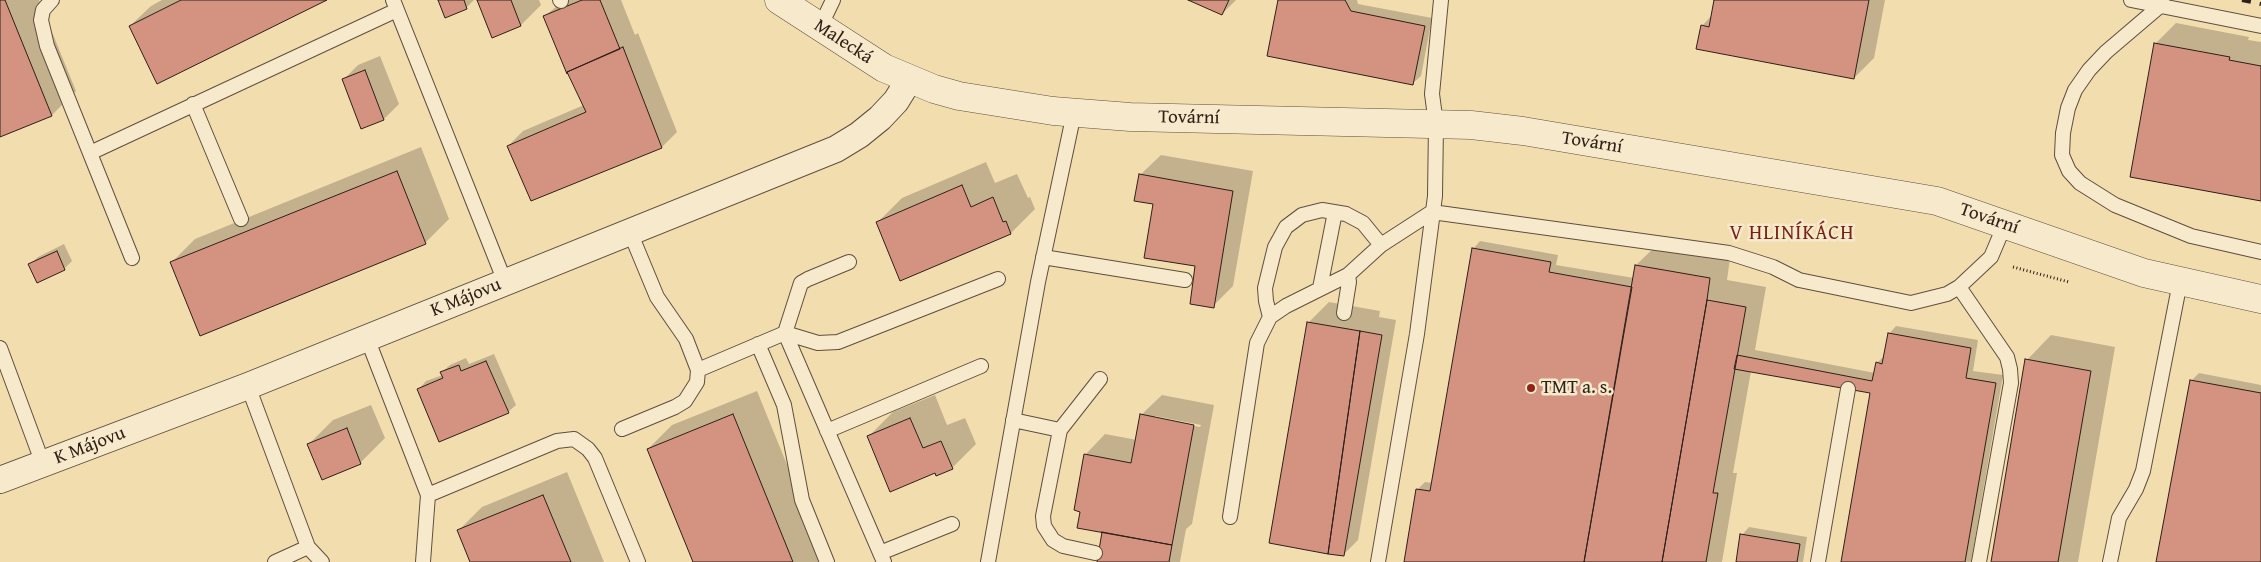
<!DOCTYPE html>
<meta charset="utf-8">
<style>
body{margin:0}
canvas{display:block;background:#f2ddaf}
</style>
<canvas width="2261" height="562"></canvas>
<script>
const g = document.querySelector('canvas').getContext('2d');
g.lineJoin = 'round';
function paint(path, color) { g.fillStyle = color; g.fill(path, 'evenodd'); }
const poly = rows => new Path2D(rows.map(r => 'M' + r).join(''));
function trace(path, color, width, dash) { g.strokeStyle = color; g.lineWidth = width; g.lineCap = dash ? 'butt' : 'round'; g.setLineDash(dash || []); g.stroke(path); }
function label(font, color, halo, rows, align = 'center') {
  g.font = font + ' "Gentium Book Plus",serif'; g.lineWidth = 5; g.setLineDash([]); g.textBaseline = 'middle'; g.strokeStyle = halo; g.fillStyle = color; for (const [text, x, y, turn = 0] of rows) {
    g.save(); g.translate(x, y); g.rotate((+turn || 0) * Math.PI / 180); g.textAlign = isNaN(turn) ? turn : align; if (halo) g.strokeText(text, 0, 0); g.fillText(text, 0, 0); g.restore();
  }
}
const shadow = poly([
 [0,0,39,0,76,91,52,115,0,136],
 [162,0,324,0,130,26,151,6],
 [440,0,474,0,466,8],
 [479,0,539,0,541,5,521,25],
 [564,0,621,0,635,35,638,33,677,132,662,147,508,146,523,131,584,105,545,16],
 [1191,0,1236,0,1222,14],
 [1280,0,1357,0,1358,4,1432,18,1421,76,1413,83],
 [1715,0,1885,0,1874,58,1854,78,1702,26,1712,15],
 [2176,23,2249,37,2248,40,2261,42,2261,200,2155,44],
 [380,56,399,104,384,119,362,128,343,80,358,65],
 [421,147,449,219,425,243,171,263,195,239],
 [1161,155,1253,171,1233,286,1213,306,1197,265,1155,203,1140,175],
 [986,162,995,183,1017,174,1028,198,1030,197,1035,209,1011,233,901,279,878,222,902,198],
 [1480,241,1558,255,1556,265,1634,278,1636,265,1657,245,1730,258,1727,280,1766,287,1755,350,1875,373,1877,363,1885,355,1889,334,1896,326,1978,340,1973,371,2003,375,1971,562,1842,562,1871,392,1751,371,1733,473,1737,473,1722,562,1405,562,1417,490,1425,482,1433,483,1473,249],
 [64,244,72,261,64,269,30,264,38,257],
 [1329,302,1380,311,1379,317,1396,320,1358,540,1343,555,1308,323],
 [2051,335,2115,347,2078,562,1992,562,2027,360],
 [494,354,516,405,508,412,419,389,426,381,443,375,442,372,450,365,466,358,469,364],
 [2199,373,2261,385,2261,562,2158,562,2191,381],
 [757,391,825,558,820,562,694,562,648,449,672,425],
 [935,395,947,425,965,418,976,444,952,468,869,436,893,412],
 [1162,395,1214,405,1192,524,1186,529,1180,562,1098,562,1104,531,1085,455,1105,434,1137,440,1141,415],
 [1155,416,1201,425,1200,427,1155,419],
 [371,405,385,438,361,462,323,478,309,444,333,420],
 [567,472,604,562,471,562,458,531,482,507],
 [1749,527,1807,537,1803,562,1737,562,1742,535]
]);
const building = poly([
 [0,0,5,0,52,116,0,137,0,0],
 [181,0,327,0,157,84,129,26,181,0],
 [438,0,464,0,467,9,445,18,438,0],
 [477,0,511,0,521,26,492,38,477,0],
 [582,0,600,0,620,49,567,72,567,74,543,16,582,0],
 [1188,0,1229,0,1222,15,1188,0],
 [1278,0,1345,0,1351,11,1425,26,1413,85,1267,56,1278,0],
 [1714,0,1869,0,1854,79,1696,49,1701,25,1709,27,1714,0],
 [2154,43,2230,57,2229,60,2261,66,2261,201,2130,177,2154,43],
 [623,47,662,148,531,201,507,146,586,112,567,72,623,47],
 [365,70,384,120,361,129,342,79,365,70],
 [397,171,426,244,200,336,170,262,397,171],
 [1139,174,1233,191,1214,308,1190,304,1195,266,1144,258,1153,204,1134,201,1139,174],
 [962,185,971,207,993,197,1003,222,1006,221,1011,234,900,281,876,222,962,185],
 [1472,248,1551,262,1549,272,1632,287,1584,562,1404,562,1416,489,1430,491,1472,248],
 [57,251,65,270,37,283,28,264,57,251],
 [1635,265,1710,278,1707,300,1662,562,1584,562,1635,265],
 [1707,300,1746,307,1713,493,1718,493,1706,562,1662,562,1707,300],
 [1307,322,1360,331,1328,554,1269,543,1307,322],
 [1360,331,1382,335,1344,556,1328,554,1360,331],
 [1888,333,1971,348,1966,378,1996,383,1965,562,1841,562,1870,393,1734,369,1737,355,1872,381,1876,362,1882,364,1888,333],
 [2025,359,2091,371,2058,562,1991,562,2025,359],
 [486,361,509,413,439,442,417,389,443,378,440,372,459,365,461,371,486,361],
 [2190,380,2261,393,2261,562,2156,562,2190,380],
 [733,414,793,562,693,562,647,449,733,414],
 [1140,414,1194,425,1172,545,1077,528,1080,512,1074,510,1084,454,1131,463,1140,414],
 [910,418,923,448,941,441,953,469,936,476,935,473,890,492,867,436,910,418],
 [347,428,361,464,322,480,307,444,347,428],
 [543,495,571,562,470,562,457,530,543,495],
 [1102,532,1172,545,1169,562,1097,562,1102,532],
 [1740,534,1800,544,1797,562,1736,562,1740,534]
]);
const path = poly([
 [2013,267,2069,282]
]);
const service = poly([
 [52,0,43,10,41,20,47,46,132,258],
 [393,0,505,282],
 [560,0,561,1],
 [2131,0,2261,26],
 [2162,0,2160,6,2106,52,2089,70,2075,90,2068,108,2063,133,2062,155,2069,171,2080,183,2115,205,2191,236,2261,252],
 [820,27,833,0],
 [193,104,241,219],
 [90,153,397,10],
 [630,232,657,297,686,339,698,370,785,333,801,283,808,279,849,262],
 [1043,257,1185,280],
 [1959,287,2007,357,2010,369,2011,383,1979,562],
 [1320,288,1335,212],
 [1344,313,1349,282,1348,275],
 [1270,317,1266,301,1265,288,1275,247,1286,227,1302,215,1322,210,1346,214,1363,223,1381,245],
 [785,333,884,562],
 [785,333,818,343,838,342,998,279],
 [367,338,428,495,423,562],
 [758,344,784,405,802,500,827,562],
 [0,348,43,464],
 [248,386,308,547,322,562],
 [1013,420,1060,430],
 [622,429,675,407,685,401,697,382,698,370],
 [827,431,981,366],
 [428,495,557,441,574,439,588,449,595,458,638,562],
 [1230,517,1257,343,1270,317,1286,306,1348,275,1381,245,1432,212,1729,253,1773,267,1799,280,1911,303,1947,294,1959,287,1991,257,2005,224],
 [880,553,952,524],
 [1095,553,1063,546,1053,540,1044,526,1043,516,1060,430,1100,379],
 [275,562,308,547],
 [988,562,1038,282,1074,113],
 [1378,562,1417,334,1435,196,1436,124,1432,94,1441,0],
 [1818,562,1848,389],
 [2110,562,2119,518,2136,489,2143,471,2180,282]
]);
const minor = poly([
 [0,480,248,386,836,149,859,135,880,118,896,101,909,80]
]);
const tertiary = poly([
 [779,0,884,68,934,89,959,96,1053,111,1130,117,1471,125,1523,131,1937,201,2144,273,2261,299]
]);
const rail = poly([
 [2242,0,2261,4]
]);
const markers = [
 [1531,388,5,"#8f2418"]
];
const streetNames = [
 ["Malecká",843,42,33],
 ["Tovární",1189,118,1],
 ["Tovární",1592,143,9],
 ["Tovární",1989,219,19],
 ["K Májovu",466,298,-22],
 ["K Májovu",90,446,-21]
];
const poiNames = [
 ["TMT a. s.",1541,388]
];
const neighbourhoodNames = [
 ["V HLINÍKÁCH",1792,234]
];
paint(shadow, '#0003');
paint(building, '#d49380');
trace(building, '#2e1f19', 1);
trace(service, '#5f4e3e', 16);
trace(minor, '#5f4e3e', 28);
trace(tertiary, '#5f4e3e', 29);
trace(path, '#2e1f19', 3, [1, 2.5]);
trace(service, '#f7e9cb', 14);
trace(minor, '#f7e9cb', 26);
trace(tertiary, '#f7e9cb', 28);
trace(rail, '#2e1f19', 4, [9, 9]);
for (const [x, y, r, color] of markers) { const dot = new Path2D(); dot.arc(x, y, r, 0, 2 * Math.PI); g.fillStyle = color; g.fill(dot); trace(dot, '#f7e9cb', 2); }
label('19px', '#2e1f19', '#f7e9cb', streetNames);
label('19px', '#2e1f19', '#f7e9cb', poiNames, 'left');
g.letterSpacing = '1px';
label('20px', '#7a1f14', '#f7e9cb', neighbourhoodNames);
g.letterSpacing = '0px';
</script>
